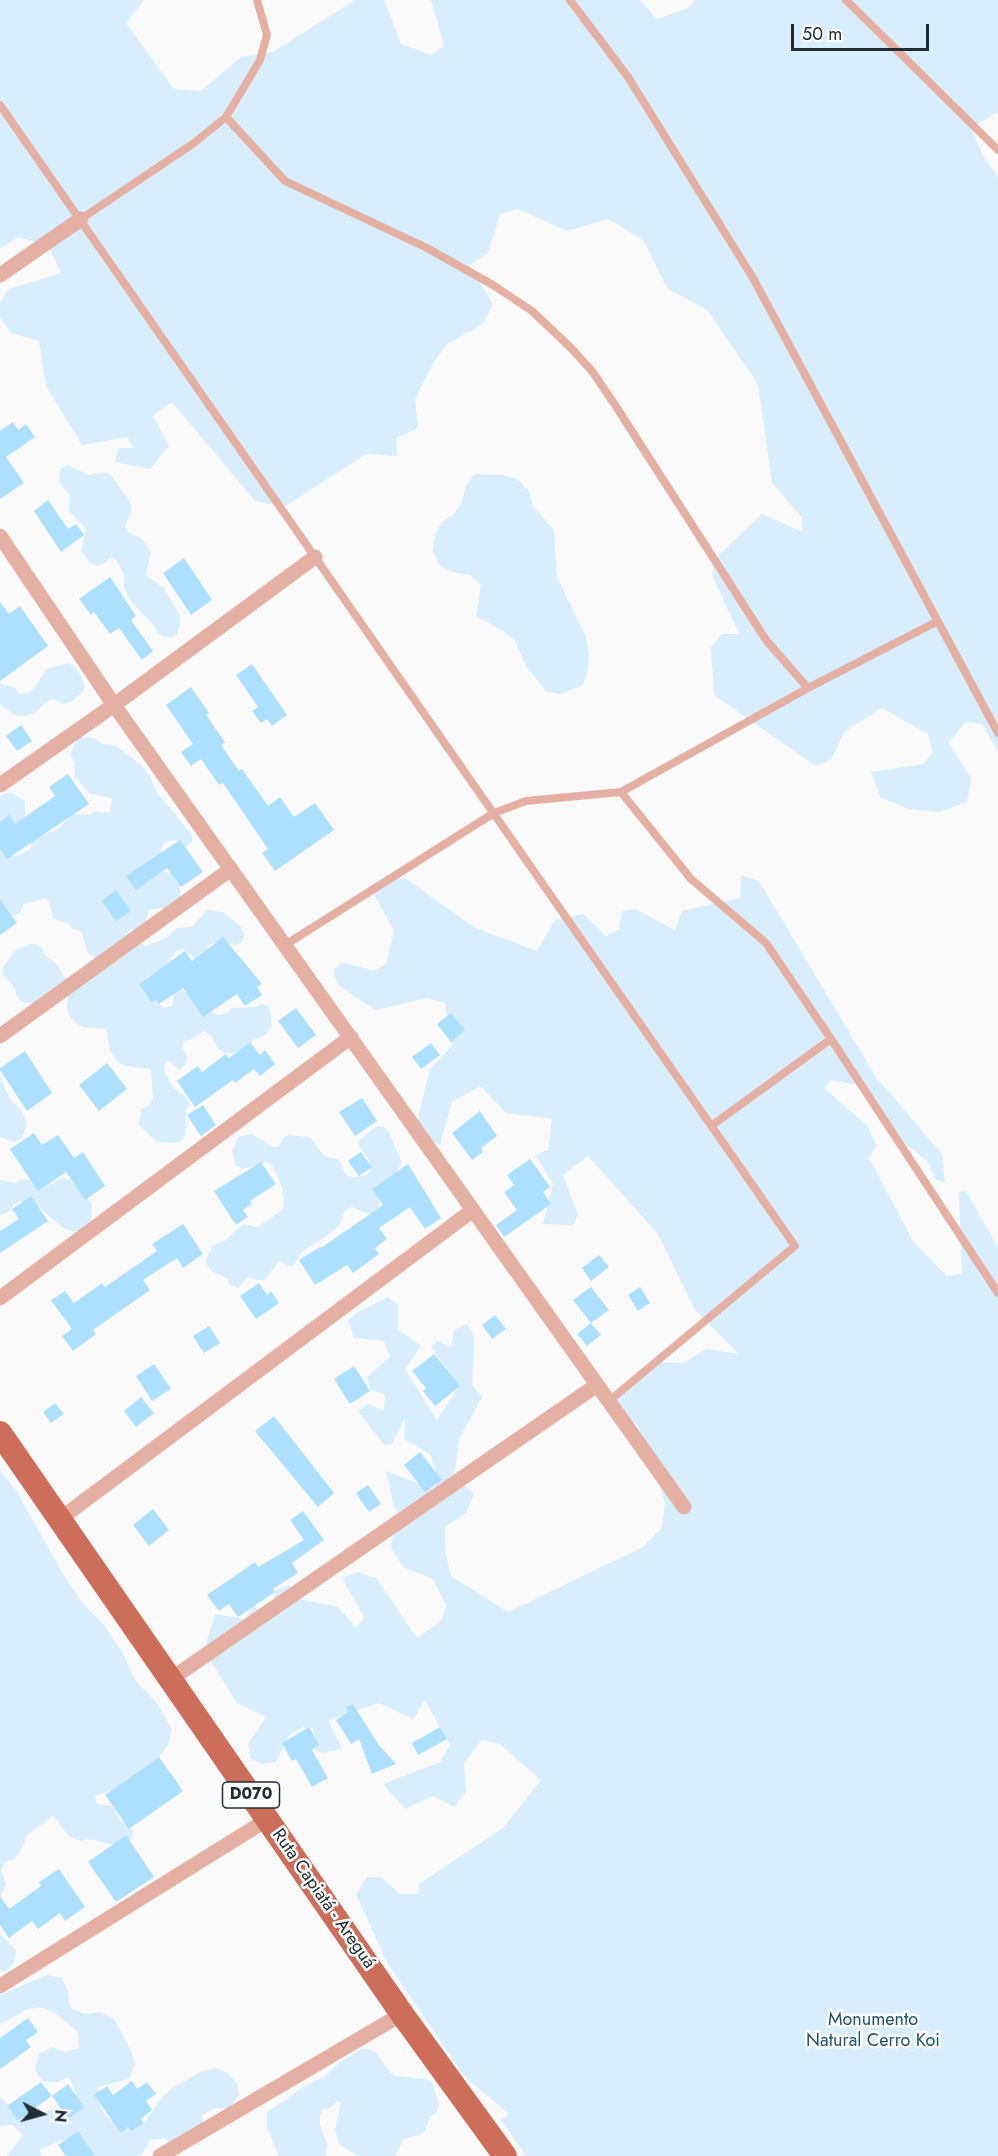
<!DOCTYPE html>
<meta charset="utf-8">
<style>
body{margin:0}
#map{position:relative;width:998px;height:2156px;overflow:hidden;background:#fafafa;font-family:Jost,sans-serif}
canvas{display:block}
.north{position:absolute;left:12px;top:2084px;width:60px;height:60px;-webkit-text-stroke:4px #fff;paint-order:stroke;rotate:96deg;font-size:16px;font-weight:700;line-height:24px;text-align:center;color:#202d35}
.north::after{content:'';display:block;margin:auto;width:21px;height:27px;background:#202d35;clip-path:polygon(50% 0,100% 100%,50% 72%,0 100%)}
.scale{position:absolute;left:791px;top:24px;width:138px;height:27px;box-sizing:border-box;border:3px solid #202d35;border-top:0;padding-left:8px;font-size:18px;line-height:21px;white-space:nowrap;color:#202d35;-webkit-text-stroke:4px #fff;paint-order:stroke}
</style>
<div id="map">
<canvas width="998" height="2156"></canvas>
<div class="north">N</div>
<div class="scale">50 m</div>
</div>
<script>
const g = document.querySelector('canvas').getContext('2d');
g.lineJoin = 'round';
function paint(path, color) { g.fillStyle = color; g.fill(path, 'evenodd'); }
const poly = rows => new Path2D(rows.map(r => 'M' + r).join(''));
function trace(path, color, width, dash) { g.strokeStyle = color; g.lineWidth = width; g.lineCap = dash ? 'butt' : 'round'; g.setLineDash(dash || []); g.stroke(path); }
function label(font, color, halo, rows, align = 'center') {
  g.font = font + ' Jost,sans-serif'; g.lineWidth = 5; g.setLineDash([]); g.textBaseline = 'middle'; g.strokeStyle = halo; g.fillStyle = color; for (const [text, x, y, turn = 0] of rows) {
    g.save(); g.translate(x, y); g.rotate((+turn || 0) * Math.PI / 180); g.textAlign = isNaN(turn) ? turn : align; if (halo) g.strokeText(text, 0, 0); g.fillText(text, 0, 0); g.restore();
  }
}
const green = poly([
 [0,0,144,0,126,23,174,89,201,91,241,57,273,52,355,0,384,0,401,44,431,55,444,46,431,0,640,0,657,19,688,8,695,0,998,0,998,112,971,128,983,156,998,177,998,752,982,724,966,722,948,743,971,778,967,802,939,812,908,809,880,797,871,772,923,764,933,753,928,734,882,708,845,731,831,759,816,766,714,695,711,647,722,634,739,634,712,575,716,558,762,514,802,532,802,517,772,483,758,384,707,310,667,288,644,241,609,219,567,231,518,209,500,214,488,253,469,265,493,304,483,324,447,344,432,365,415,400,418,428,396,438,397,456,366,454,284,507,255,501,172,402,153,415,169,446,150,469,115,462,118,448,133,448,128,437,82,445,46,386,39,341,11,333,0,318,0,302,9,289,61,273,48,246,18,237,0,249],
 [68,465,88,475,103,472,110,474,128,499,131,506,131,514,125,525,128,532,142,539,151,552,146,575,164,588,180,616,180,626,177,633,171,638,164,637,157,632,154,625,131,602,124,588,124,573,116,560,110,557,105,563,97,566,90,563,81,550,86,529,69,511,70,495,60,484,59,475,61,468],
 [474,474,503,475,517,479,529,491,533,506,554,530,557,577,586,637,589,652,588,670,583,685,561,694,547,692,527,668,515,641,503,631,476,616,481,585,470,575,455,573,440,566,433,551,435,535,442,522,454,514,462,502,466,486],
 [69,663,76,668,84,682,84,690,73,701,64,704,53,699,46,702,34,713,26,716,18,716,11,713,0,704,0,683,15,688,20,694,27,693,34,689,46,669],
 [81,737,95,738,101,743,116,746,140,764,150,776,156,791,192,835,192,842,185,848,180,841,173,840,166,842,161,848,161,864,164,871,172,873,179,885,181,894,178,901,173,906,149,910,145,924,140,930,131,930,125,935,145,946,152,944,166,938,177,928,192,927,207,910,223,912,241,927,244,934,242,942,234,945,221,940,207,946,207,954,201,963,183,949,176,951,162,971,148,976,142,982,142,989,146,995,165,1008,172,1006,174,992,181,989,211,1013,219,1015,227,1013,232,1008,255,1007,262,1004,269,1007,271,1015,271,1028,266,1034,252,1041,239,1051,231,1054,224,1053,218,1049,211,1035,204,1031,190,1040,183,1041,183,1049,187,1056,186,1064,180,1070,167,1060,164,1067,166,1075,174,1088,186,1097,189,1104,186,1111,185,1135,181,1141,173,1143,157,1142,139,1125,141,1109,148,1106,153,1099,151,1069,126,1066,118,1063,110,1051,106,1029,82,1027,70,1017,67,1010,68,995,34,1004,26,1003,19,1000,13,986,3,975,3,967,16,950,29,944,36,944,42,948,45,955,57,965,66,979,80,983,94,977,100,971,100,963,88,953,81,931,73,929,68,923,53,919,50,903,45,898,23,905,20,913,13,916,8,910,2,907,0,909,0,849,2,853,9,856,17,856,31,849,31,843,26,836,0,822,0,796,5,793,12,793,25,801,25,817,40,836,57,830,68,818,74,814,89,815,95,811,103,813,110,812,112,798,90,794,74,777,75,762,70,756,75,743],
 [741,875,759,881,876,1077,942,1154,945,1183,935,1179,928,1162,887,1129,862,1086,831,1080,824,1088,867,1126,877,1145,869,1158,913,1241,947,1276,962,1274,959,1192,966,1191,998,1247,998,2156,526,2156,501,2120,509,2114,465,2077,386,1961,356,1894,367,1877,381,1877,400,1894,418,1894,419,1884,503,1828,541,1780,500,1744,482,1740,464,1763,466,1792,454,1807,433,1796,405,1809,383,1784,440,1762,450,1745,425,1700,413,1719,379,1703,328,1720,342,1748,324,1753,316,1751,313,1728,304,1727,289,1735,276,1762,261,1764,251,1759,248,1744,266,1717,237,1703,204,1651,215,1614,245,1619,253,1606,268,1615,276,1590,289,1585,299,1599,338,1607,356,1628,364,1617,342,1578,357,1572,376,1578,417,1638,441,1621,446,1606,433,1579,403,1567,391,1548,393,1533,408,1524,394,1507,386,1471,432,1489,439,1482,430,1454,404,1439,405,1418,392,1444,384,1445,358,1411,368,1404,384,1411,385,1395,370,1389,367,1377,390,1357,384,1341,354,1338,348,1320,357,1313,388,1297,398,1305,398,1330,421,1346,405,1369,437,1420,459,1386,431,1347,437,1341,451,1347,454,1330,467,1324,474,1337,472,1385,482,1397,459,1439,454,1476,474,1494,466,1513,445,1527,445,1550,451,1576,508,1612,643,1547,662,1528,665,1503,650,1452,636,1424,615,1408,617,1390,655,1362,683,1363,706,1349,739,1354,695,1310,658,1234,588,1156,563,1175,578,1215,573,1225,543,1224,553,1184,535,1155,548,1150,552,1119,506,1113,480,1086,452,1102,440,1145,415,1131,430,1069,452,1046,445,1003,427,998,375,1010,338,985,333,970,342,962,374,971,386,964,394,931,374,894,384,879,405,878,475,928,537,951,555,920,583,914,606,936,619,929,622,911,635,909,675,930,682,911,740,898],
 [0,1076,10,1099,21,1110,27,1124,22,1138,15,1142,0,1137],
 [377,1126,384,1127,389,1132,402,1163,393,1178,378,1194,379,1209,374,1214,366,1213,352,1207,345,1210,340,1224,335,1230,302,1252,293,1266,286,1265,279,1261,265,1280,256,1280,248,1277,238,1288,231,1286,228,1279,213,1272,208,1267,206,1260,212,1246,226,1240,243,1224,258,1227,282,1210,284,1202,282,1187,273,1166,266,1162,243,1169,236,1166,232,1151,238,1137,252,1134,272,1147,279,1147,282,1140,288,1135,310,1137,324,1156,339,1160,346,1175,353,1178,368,1174,371,1167,369,1160,360,1148,359,1140],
 [63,1178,70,1180,92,1203,91,1220,87,1227,80,1231,71,1231,63,1228,42,1210,28,1202,20,1201,14,1205,9,1212,0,1215,0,1180,16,1183,22,1179,30,1180,35,1186,42,1188],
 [0,1470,17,1492,63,1574,81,1601,103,1624,122,1652,135,1680,157,1703,172,1730,168,1745,159,1757,112,1790,95,1796,97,1804,112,1806,120,1820,127,1824,133,1831,132,1838,126,1844,111,1844,89,1839,82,1841,74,1839,68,1835,53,1816,28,1834,19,1854,13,1860,6,1862,1,1869,6,1885,0,1897],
 [0,1934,16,1950,15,1959,11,1967,5,1972,0,1971],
 [47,1975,62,1978,68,1992,70,2008,85,2014,100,2012,114,2019,130,2049,135,2064,129,2079,98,2087,98,2102,105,2115,117,2126,132,2129,146,2121,162,2097,174,2087,200,2072,215,2068,228,2073,238,2086,239,2095,230,2108,215,2108,202,2115,203,2130,175,2148,164,2138,150,2140,142,2154,138,2156,93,2156,69,2139,54,2143,40,2150,41,2156,7,2156,23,2135,12,2125,0,2126,0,2097,14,2110,28,2117,56,2108,71,2110,76,2100,74,2087,69,2078,57,2082,43,2082,35,2070,38,2055,52,2047,65,2052,79,2048,78,2032,55,2013,41,2007,25,2010,0,2025,0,1995],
 [361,2049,369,2049,376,2053,390,2072,396,2076,426,2079,433,2084,439,2106,436,2113,430,2117,425,2131,419,2135,404,2139,395,2156,358,2156,339,2144,335,2130,341,2103,337,2101,330,2108,323,2109,320,2116,320,2124,327,2145,326,2156,279,2156,267,2128,267,2112,308,2084,316,2080,323,2078,340,2062]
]);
const building = poly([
 [13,422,18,430,26,424,35,437,6,457,24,483,0,499,0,431],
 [48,500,68,529,76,524,84,535,61,552,34,511],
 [184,558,212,600,191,615,163,573],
 [110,577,136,616,131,620,153,651,142,660,119,628,110,634,94,612,91,615,79,599],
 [0,602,9,614,20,606,48,646,0,681],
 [252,664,287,715,272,726,267,719,261,723,252,711,258,707,236,675],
 [191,687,209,713,206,715,225,742,221,745,239,771,242,769,268,806,280,797,294,817,315,803,334,830,275,871,262,853,268,849,223,783,219,785,201,759,191,766,181,752,193,744,166,705],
 [21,725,32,741,17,751,6,736],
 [68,774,89,804,7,859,0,849,0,822,9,815,15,824,55,796,49,787],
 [180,840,203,872,181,887,167,868,136,890,126,876],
 [116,890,131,911,116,921,102,901],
 [0,899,17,923,0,935],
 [223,937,262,984,257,987,262,995,245,1006,237,994,203,1017,183,988,159,1004,156,1000,152,1003,139,984,185,951,192,961],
 [296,1008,316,1035,298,1048,278,1021],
 [451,1013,465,1030,451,1042,437,1024],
 [250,1042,260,1055,265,1050,275,1064,260,1076,254,1069,235,1083,233,1080,195,1107,177,1081,198,1066,202,1072,226,1054,229,1058],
 [431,1043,440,1055,421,1069,412,1057],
 [25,1051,52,1093,27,1111,0,1070,0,1068],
 [107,1063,127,1089,99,1111,79,1085],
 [362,1098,377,1121,355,1136,339,1112],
 [203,1105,216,1125,201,1136,187,1115],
 [480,1111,497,1136,481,1148,483,1152,472,1160,452,1133],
 [34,1133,42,1145,58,1135,74,1158,83,1152,105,1186,85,1200,66,1172,38,1191,10,1149],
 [361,1152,372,1167,359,1176,348,1161],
 [530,1159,550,1187,543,1192,551,1204,504,1237,496,1225,517,1210,504,1192,514,1185,507,1175],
 [261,1162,276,1184,250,1201,252,1204,243,1210,248,1217,236,1225,214,1191],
 [408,1164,441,1218,425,1229,410,1207,379,1228,387,1239,375,1248,379,1254,353,1273,347,1265,315,1285,299,1260,320,1247,321,1248,383,1205,372,1189],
 [31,1196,48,1221,0,1253,0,1231,19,1219,12,1209],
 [183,1224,203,1254,183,1268,177,1258,143,1280,150,1290,93,1330,96,1334,73,1351,62,1336,72,1329,51,1300,65,1291,74,1303,102,1283,105,1287,157,1251,152,1244],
 [599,1255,609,1267,591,1281,582,1268],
 [259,1283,267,1295,271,1291,279,1303,256,1319,240,1296],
 [591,1287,609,1310,591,1323,573,1300],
 [640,1287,650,1303,638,1311,628,1295],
 [495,1315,506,1329,492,1339,482,1325],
 [591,1323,601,1335,587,1346,577,1334],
 [209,1326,220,1343,204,1353,193,1336],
 [434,1354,460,1386,435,1406,423,1391,426,1388,412,1371],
 [154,1364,171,1389,152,1401,136,1376],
 [354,1366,370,1391,350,1404,334,1379],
 [141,1397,154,1413,136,1427,124,1411],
 [55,1403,64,1414,51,1423,43,1412],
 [274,1416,334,1493,318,1507,255,1431],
 [420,1452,442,1480,425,1492,404,1465],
 [368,1485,381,1504,369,1512,356,1493],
 [153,1509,169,1530,149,1546,133,1525],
 [303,1511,324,1540,292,1563,298,1573,273,1589,275,1592,238,1617,229,1604,219,1611,207,1595,255,1562,258,1567,304,1540,290,1520],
 [353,1704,378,1744,396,1764,372,1774,359,1739,351,1744,336,1720,348,1712,346,1707],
 [309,1727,319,1745,312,1750,328,1778,312,1787,296,1759,292,1761,282,1743],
 [440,1727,447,1739,418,1755,412,1743],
 [159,1757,183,1791,129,1829,105,1795],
 [126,1835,154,1877,116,1902,88,1862],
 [59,1869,85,1907,65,1921,60,1913,38,1929,32,1921,9,1938,0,1925,0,1896,9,1909,41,1886,39,1882],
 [28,2018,38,2032,26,2040,31,2047,0,2069,0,2038],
 [132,2081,137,2089,147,2082,156,2094,146,2101,152,2110,141,2119,143,2123,131,2131,128,2127,121,2133,94,2095,107,2086,113,2095],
 [41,2082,52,2096,18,2120,7,2106],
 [68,2084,84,2107,68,2119,52,2096],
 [78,2131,95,2156,66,2156,58,2145]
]);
const service = poly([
 [570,0,628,77,753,278,998,733],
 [846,0,998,150],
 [0,105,795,1246,609,1401],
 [226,117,285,181,427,248,493,285,532,311,570,347,592,371,617,408,766,640,808,688],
 [81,219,194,143,226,117,260,60,267,35,257,0],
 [621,792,691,879,766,943,831,1039,998,1293],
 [285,945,494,813,526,801,621,792,808,688,938,621],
 [711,1126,831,1039]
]);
const minor = poly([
 [0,275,81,219],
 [0,536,114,705,684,1507],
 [0,785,114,705,315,557],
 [0,1036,231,869],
 [0,1298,351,1037],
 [60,1519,473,1210],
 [171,1679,597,1385],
 [0,1986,268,1819],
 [160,2156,402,2014]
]);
const primary = poly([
 [0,1433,402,2014,505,2156]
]);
const shields = [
 [251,1795,57]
];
const shieldNames = [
 ["D070",251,1795]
];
const streetNames = [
 ["Ruta Capiatá - Areguá",323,1899,55]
];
const parkNames = [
 ["Monumento",873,2021],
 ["Natural Cerro Koi",873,2042]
];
paint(green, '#d9eefc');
paint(building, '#ade0ff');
trace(service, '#e5b0a4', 8);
trace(minor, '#e5b0a4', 15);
trace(primary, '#cc6e5a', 24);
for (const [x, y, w] of shields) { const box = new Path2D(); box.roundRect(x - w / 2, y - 13, w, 26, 4.5); g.fillStyle = '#fff'; g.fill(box); trace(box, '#202d35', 1.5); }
label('bold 16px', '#202d35', null, shieldNames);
label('18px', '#202d35', '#fff', streetNames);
label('18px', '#1f516b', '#fff', parkNames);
</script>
